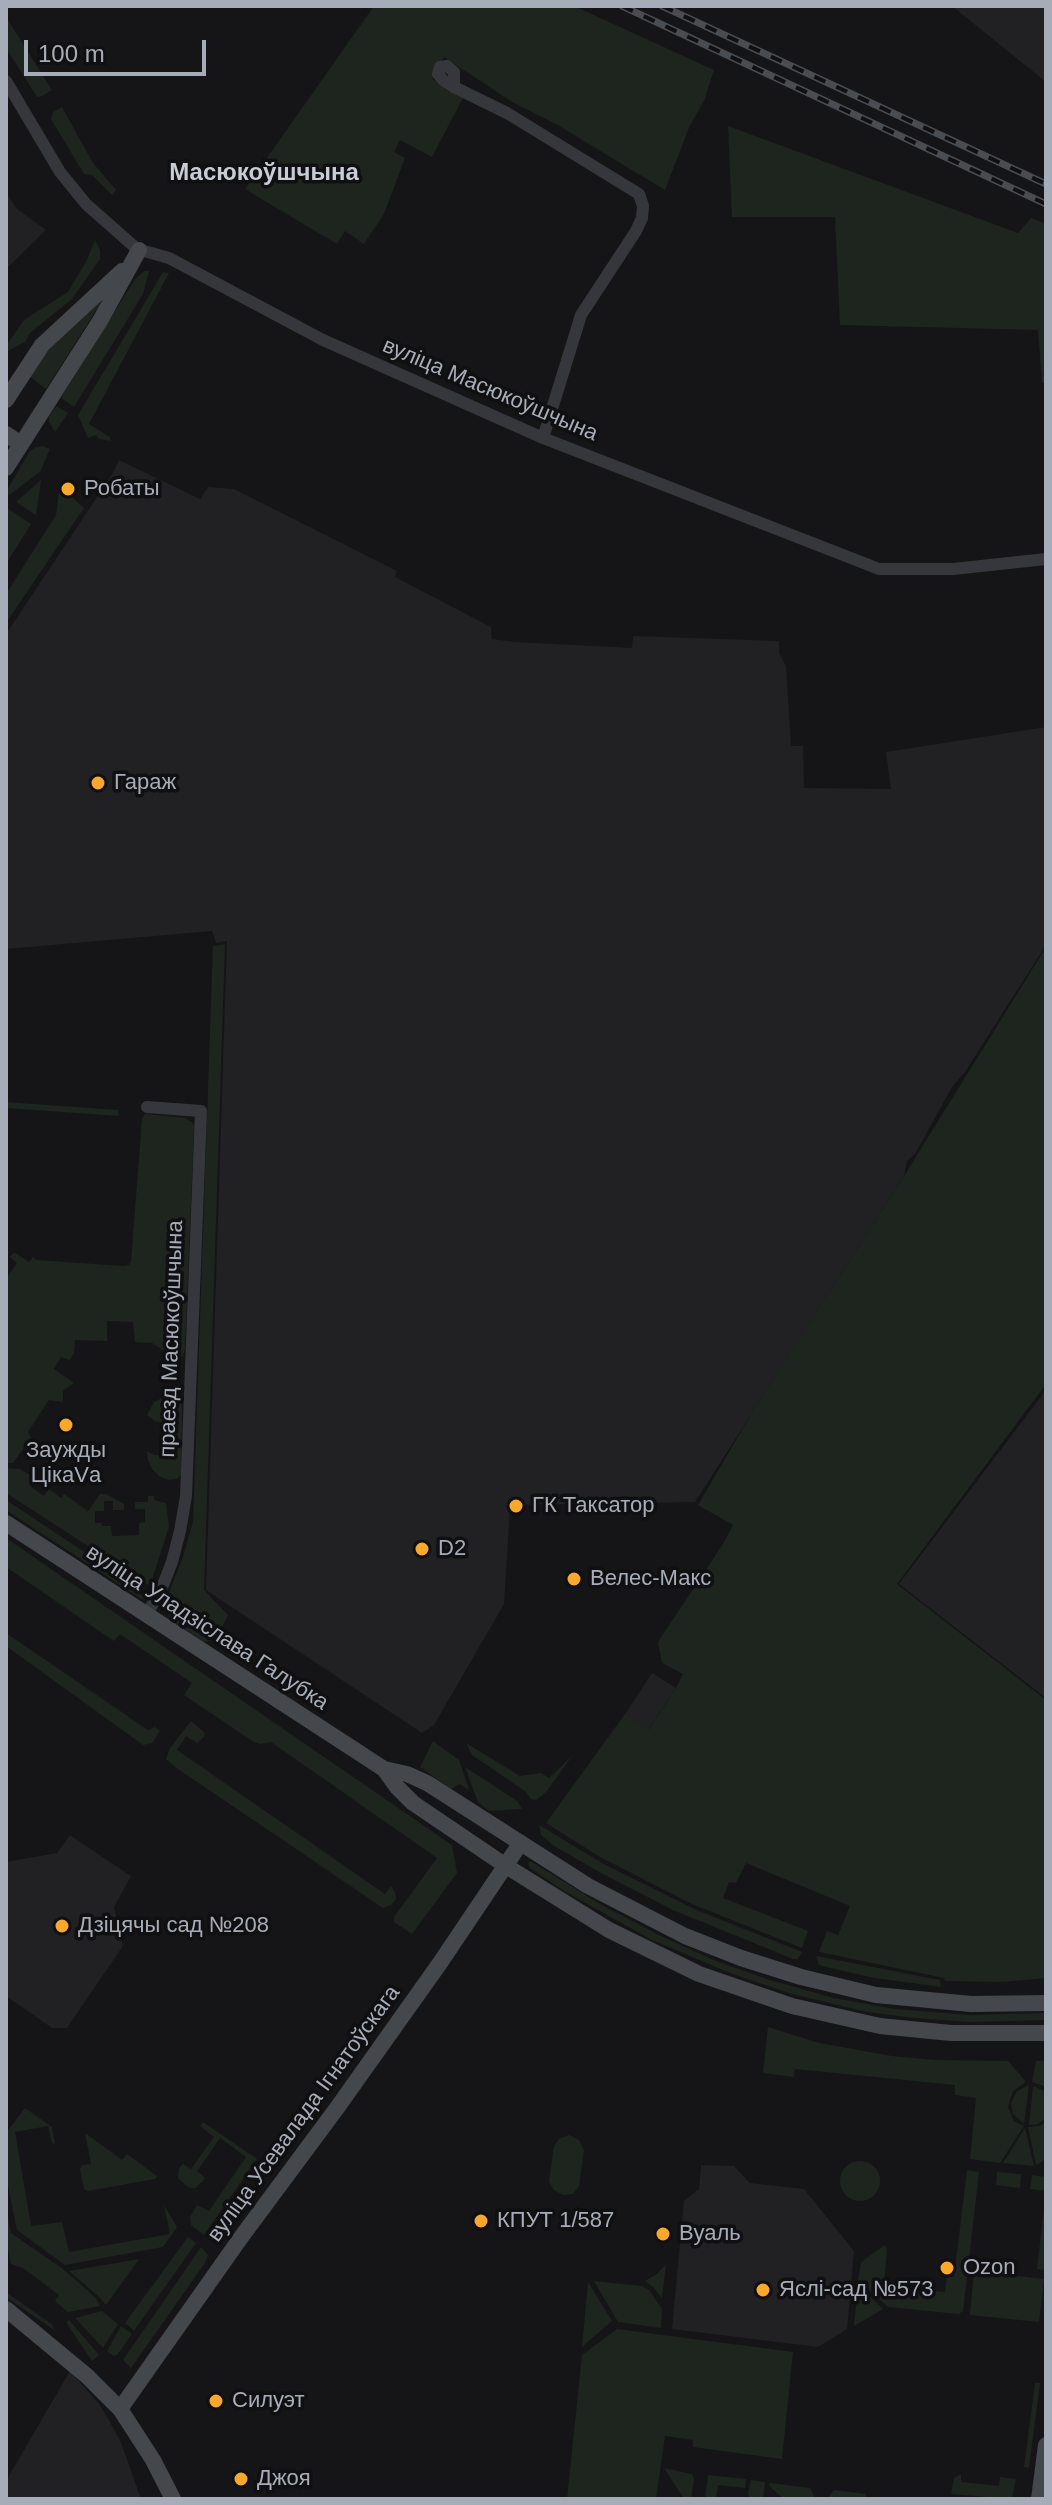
<!DOCTYPE html>
<meta charset="utf-8">
<style>
body{margin:0}
#map{position:relative;width:1052px;height:2505px;overflow:hidden;background:#151517;font-family:Helvetica,sans-serif}
canvas{display:block}
.frame{position:absolute;inset:0;border:8px solid #a7adb8;pointer-events:none}
.scale{position:absolute;left:24px;top:40px;width:182px;height:36px;box-sizing:border-box;border:4px solid #a7adb8;border-top:0;padding-left:10px;font-size:24px;line-height:28px;white-space:nowrap;color:#a7adb8;-webkit-text-stroke:6px #101012;paint-order:stroke}
</style>
<div id="map">
<canvas width="1052" height="2505"></canvas>
<div class="frame"></div>
<div class="scale">100 m</div>
</div>
<script>
const g = document.querySelector('canvas').getContext('2d');
g.lineJoin = 'round';
function paint(path, color) { g.fillStyle = color; g.fill(path, 'evenodd'); }
const poly = rows => new Path2D(rows.map(r => 'M' + r).join(''));
function trace(path, color, width, dash) { g.strokeStyle = color; g.lineWidth = width; g.lineCap = dash ? 'butt' : 'round'; g.setLineDash(dash || []); g.stroke(path); }
function label(font, color, halo, rows, align = 'center') {
  g.font = font + ' Helvetica,sans-serif'; g.lineWidth = 7; g.setLineDash([]); g.textBaseline = 'middle'; g.strokeStyle = halo; g.fillStyle = color; for (const [text, x, y, turn = 0] of rows) {
    g.save(); g.translate(x, y); g.rotate((+turn || 0) * Math.PI / 180); g.textAlign = isNaN(turn) ? turn : align; if (halo) g.strokeText(text, 0, 0); g.fillText(text, 0, 0); g.restore();
  }
}
const built = poly([
 [952,6,1046,6,1046,82],
 [6,192,17,209,46,230,6,269],
 [119,460,200,499,208,487,234,489,397,571,395,577,491,627,492,639,514,642,632,648,633,636,779,641,779,653,786,666,791,746,803,746,804,788,891,789,886,752,1046,727,1046,945,965,1072,952,1087,915,1154,907,1161,904,1176,695,1502,510,1505,504,1604,434,1725,422,1733,206,1590,227,941,216,943,212,931,6,949,6,634,113,473],
 [1046,1390,1046,1698,899,1584],
 [652,1673,676,1688,648,1730,625,1714],
 [70,1835,131,1876,114,1907,123,1946,67,2028,52,2028,6,1996,6,1862,57,1853],
 [701,2165,734,2166,750,2183,804,2189,854,2251,847,2329,818,2347,672,2329,684,2201,699,2189],
 [70,2371,100,2405,120,2440,141,2499,6,2499,6,2481]
]);
const green = poly([
 [374,6,574,6,714,70,704,101,690,125,665,190,556,124,512,102,444,57,432,79,464,96,432,157,400,140,394,152,405,158,384,214,364,244,345,231,337,244,245,189],
 [6,17,52,90,42,96,37,97,6,48],
 [62,107,93,163,116,190,112,195,92,175,84,174,51,119,53,112],
 [728,126,1018,233,1031,218,1046,224,1046,383,1042,383,1038,330,840,325,835,217,732,217],
 [95,240,100,250,100,259,72,299,30,333,25,342,6,352,6,346,24,320,68,292,87,260],
 [145,271,149,271,143,294,74,407,61,398,135,279],
 [163,272,169,273,89,424,110,437,111,441,99,439,96,435,88,438,78,415],
 [113,284,46,389,29,376,47,349],
 [56,406,68,413,55,432,49,422,49,417],
 [43,446,50,449,40,472,9,495,7,490,30,451,36,447],
 [41,480,36,515,16,502],
 [59,491,70,495,84,508,6,623,6,594,56,515],
 [6,507,31,524,6,564],
 [225,944,204,1590,228,1615,220,1631,167,1597,183,1557,193,1521,213,946],
 [1046,947,1046,1384,897,1584,1046,1700,1046,1978,1003,1982,945,1981,944,1978,819,1952,827,1931,838,1935,850,1906,746,1863,736,1883,729,1882,723,1898,808,1931,802,1948,692,1904,600,1857,546,1823,625,1714,649,1729,676,1688,683,1674,662,1663,658,1642,723,1544,733,1525,698,1505,753,1411,904,1176],
 [6,1102,118,1110,119,1116,6,1108],
 [145,1114,185,1118,192,1122,194,1126,185,1350,181,1358,177,1359,152,1343,135,1342,133,1322,107,1321,107,1341,75,1340,74,1353,70,1360,61,1357,54,1369,74,1383,63,1391,63,1402,49,1400,28,1432,31,1438,13,1463,6,1463,6,1279,17,1263,10,1257,14,1252,29,1262,33,1257,36,1260,124,1266,129,1265,131,1261,142,1118],
 [166,1396,179,1400,182,1405,182,1414,181,1474,177,1479,169,1480,159,1476,152,1469,148,1460,147,1451,155,1455,167,1455,168,1425,155,1421,147,1415,154,1402],
 [6,1468,20,1469,35,1478,30,1486,44,1496,49,1489,61,1498,64,1494,88,1511,100,1494,106,1494,124,1504,124,1510,113,1510,113,1501,104,1501,104,1511,95,1511,95,1523,101,1523,102,1526,111,1526,112,1536,139,1535,139,1523,145,1522,145,1509,135,1509,135,1502,148,1502,148,1496,154,1496,154,1500,166,1503,169,1527,150,1586,6,1493],
 [6,1500,151,1596,146,1600,140,1598,6,1510],
 [6,1538,452,1845,457,1873,412,1934,394,1922,394,1917,437,1858,271,1742,260,1744,254,1742,184,1695,192,1683,120,1634,114,1641,6,1567],
 [168,1606,218,1640,204,1642,171,1620,167,1611],
 [6,1633,148,1730,155,1727,160,1731,152,1743,143,1745,6,1646],
 [191,1721,205,1733,204,1737,197,1743,186,1736,177,1750,385,1894,391,1886,395,1892,396,1899,391,1905,383,1908,178,1769,166,1759,170,1748],
 [433,1741,459,1760,469,1790,460,1784,451,1789,420,1767],
 [466,1743,520,1776,541,1773,549,1778,572,1756,546,1792,536,1800,531,1799,526,1792,472,1755],
 [465,1767,517,1801,522,1809,489,1811,478,1802],
 [539,1825,602,1863,694,1909,802,1952,798,1959,793,1959,673,1910,601,1873,554,1846,541,1835],
 [528,1862,532,1862,602,1905,661,1936,716,1961,770,1980,834,1998,895,2009,970,2015,1046,2013,1046,2020,969,2022,914,2018,867,2012,792,1994,730,1973,650,1939,564,1891,530,1868],
 [816,1956,940,1980,941,1987,875,1978,830,1968,819,1965],
 [768,2027,819,2043,892,2056,936,2060,1008,2061,1026,2082,1013,2091,1008,2107,1014,2121,1024,2126,1000,2163,970,2159,976,2098,955,2095,955,2085,795,2069,794,2077,763,2073],
 [1046,2060,1046,2087,1032,2082,1036,2061],
 [1029,2085,1024,2124,1013,2114,1011,2103,1017,2091],
 [1033,2086,1046,2092,1046,2118,1038,2124,1029,2125],
 [25,2108,52,2127,55,2144,52,2143,48,2126,15,2132,31,2226,62,2222,69,2252,170,2234,164,2205,177,2227,163,2247,65,2265,17,2230,6,2176,6,2133],
 [203,2122,257,2159,204,2235,191,2225,190,2217,197,2205,209,2211,246,2157,220,2138,197,2171,205,2178,202,2182,195,2188,190,2188,184,2184,178,2178,179,2168,183,2164,191,2169,214,2137,200,2126],
 [1046,2122,1046,2159,1036,2165,1028,2127,1039,2126],
 [1025,2128,1034,2166,1003,2163],
 [85,2133,122,2160,127,2154,157,2176,155,2179,88,2191,84,2189,80,2169,82,2165,91,2164],
 [569,2135,579,2140,584,2150,579,2186,573,2194,563,2195,554,2190,549,2182,554,2146,559,2139],
 '840 2181a20 20 0 1 1 40 0a20 20 0 1 1-40 0Z',
 [967,2170,979,2172,963,2311,959,2314,888,2307,858,2280,861,2262,885,2245,887,2250,884,2286,945,2292,947,2277,954,2277],
 [997,2172,1021,2174,1020,2188,996,2185],
 [1032,2175,1046,2177,1045,2270,1037,2269,1046,2191,1030,2189],
 [6,2205,11,2233,63,2269,96,2298,100,2306,68,2312,55,2301,59,2295,23,2268,11,2264,6,2238],
 [188,2237,196,2243,134,2331,125,2323],
 [201,2247,208,2255,205,2263,131,2368,123,2360],
 [139,2259,106,2305,98,2296,69,2271],
 [666,2264,662,2298,653,2287,645,2281,657,2274],
 [974,2271,1044,2279,1039,2322,970,2315],
 [594,2281,642,2286,649,2290,662,2309,661,2328,618,2322],
 [588,2282,612,2321,582,2347],
 [858,2285,883,2309,854,2326],
 [7,2293,53,2325,54,2330,6,2297],
 [102,2311,118,2324,103,2348,75,2318],
 [69,2320,99,2355,92,2361,66,2322],
 [121,2326,132,2334,117,2355,113,2356,107,2351],
 [617,2329,793,2352,782,2459,693,2447,693,2440,665,2436,656,2499,567,2499,582,2355],
 [1035,2383,1040,2383,1029,2468,1024,2467],
 [664,2468,692,2474,694,2479,691,2499,684,2499],
 [961,2474,961,2482,999,2486,1000,2477,1016,2479,1012,2499,951,2494,954,2478],
 [708,2475,746,2479,745,2488,718,2485,716,2499,705,2499],
 [751,2480,765,2482,763,2499,751,2499,748,2494],
 [770,2483,810,2488,816,2499,784,2499,769,2486],
 [834,2490,866,2494,865,2499,827,2499]
]);
const street = poly([
 [6,81,60,172,86,204,137,249,169,258,323,340,543,438,879,569,953,569,1046,559],
 [454,87,454,72,447,66,440,67,438,74,443,80,454,87,507,113,639,194,643,206,642,218,636,231,581,315,543,438],
 [146,1614,159,1595,172,1562,180,1531,186,1496,201,1111,147,1107]
]);
const secondary = poly([
 [6,400,42,345,122,271],
 [6,434,21,444],
 [6,468,100,321,139,250],
 [6,1523,384,1769,407,1774,427,1783,588,1886,685,1936,741,1958,801,1977,876,1995,971,2004,1046,2003],
 [384,1769,397,1787,413,1803,506,1866,609,1930,699,1974,792,2006,880,2026,951,2033,1046,2033],
 [6,2309,87,2376,120,2409,153,2460,173,2499],
 [120,2409,242,2236,337,2108,440,1963,520,1844],
 [1039,2499,1046,2445]
]);
const rail = poly([
 [622,6,1046,204],
 [662,6,1046,184]
]);
const markers = [
 [68,489,8,"#f9a82c"],
 [98,783,8,"#f9a82c"],
 [66,1425,8,"#f9a82c"],
 [516,1506,8,"#f9a82c"],
 [422,1549,8,"#f9a82c"],
 [574,1579,8,"#f9a82c"],
 [62,1926,8,"#f9a82c"],
 [481,2221,8,"#f9a82c"],
 [663,2234,8,"#f9a82c"],
 [947,2268,8,"#f9a82c"],
 [763,2290,8,"#f9a82c"],
 [216,2401,8,"#f9a82c"],
 [241,2479,8,"#f9a82c"]
];
const streetNames = [
 ["вуліца Масюкоўшчына",490,390,23],
 ["праезд Масюкоўшчына",172,1339,-88],
 ["вуліца Уладзіслава Галубка",207,1628,33],
 ["вуліца Усевалада Ігнатоўскага",304,2114,-54]
];
const poiNames = [
 ["Робаты",84,489],
 ["Гараж",114,783],
 ["Заужды",66,1451,"center"],
 ["ЦікаVа",66,1476,"center"],
 ["ГК Таксатор",532,1506],
 ["D2",438,1549],
 ["Велес-Макс",590,1579],
 ["Дзіцячы сад №208",78,1926],
 ["КПУТ 1/587",497,2221],
 ["Вуаль",679,2234],
 ["Ozon",963,2268],
 ["Яслі-сад №573",779,2290],
 ["Силуэт",232,2401],
 ["Джоя",257,2479]
];
const neighbourhoodNames = [
 ["Масюкоўшчына",264,173]
];
paint(built, '#212124');
paint(green, '#1d251e');
trace(street, '#36373c', 12);
trace(secondary, '#44474c', 16);
trace(rail, '#494c51', 7);
trace(rail, '#101012', 4, [12]);
for (const [x, y, r, color] of markers) { const dot = new Path2D(); dot.arc(x, y, r, 0, 2 * Math.PI); g.fillStyle = color; g.fill(dot); trace(dot, '#101012', 3); }
label('22px', '#a7adb8', '#101012', streetNames);
label('22px', '#a7adb8', '#101012', poiNames, 'left');
label('bold 24px', '#c8ccd4', '#101012', neighbourhoodNames);
</script>
